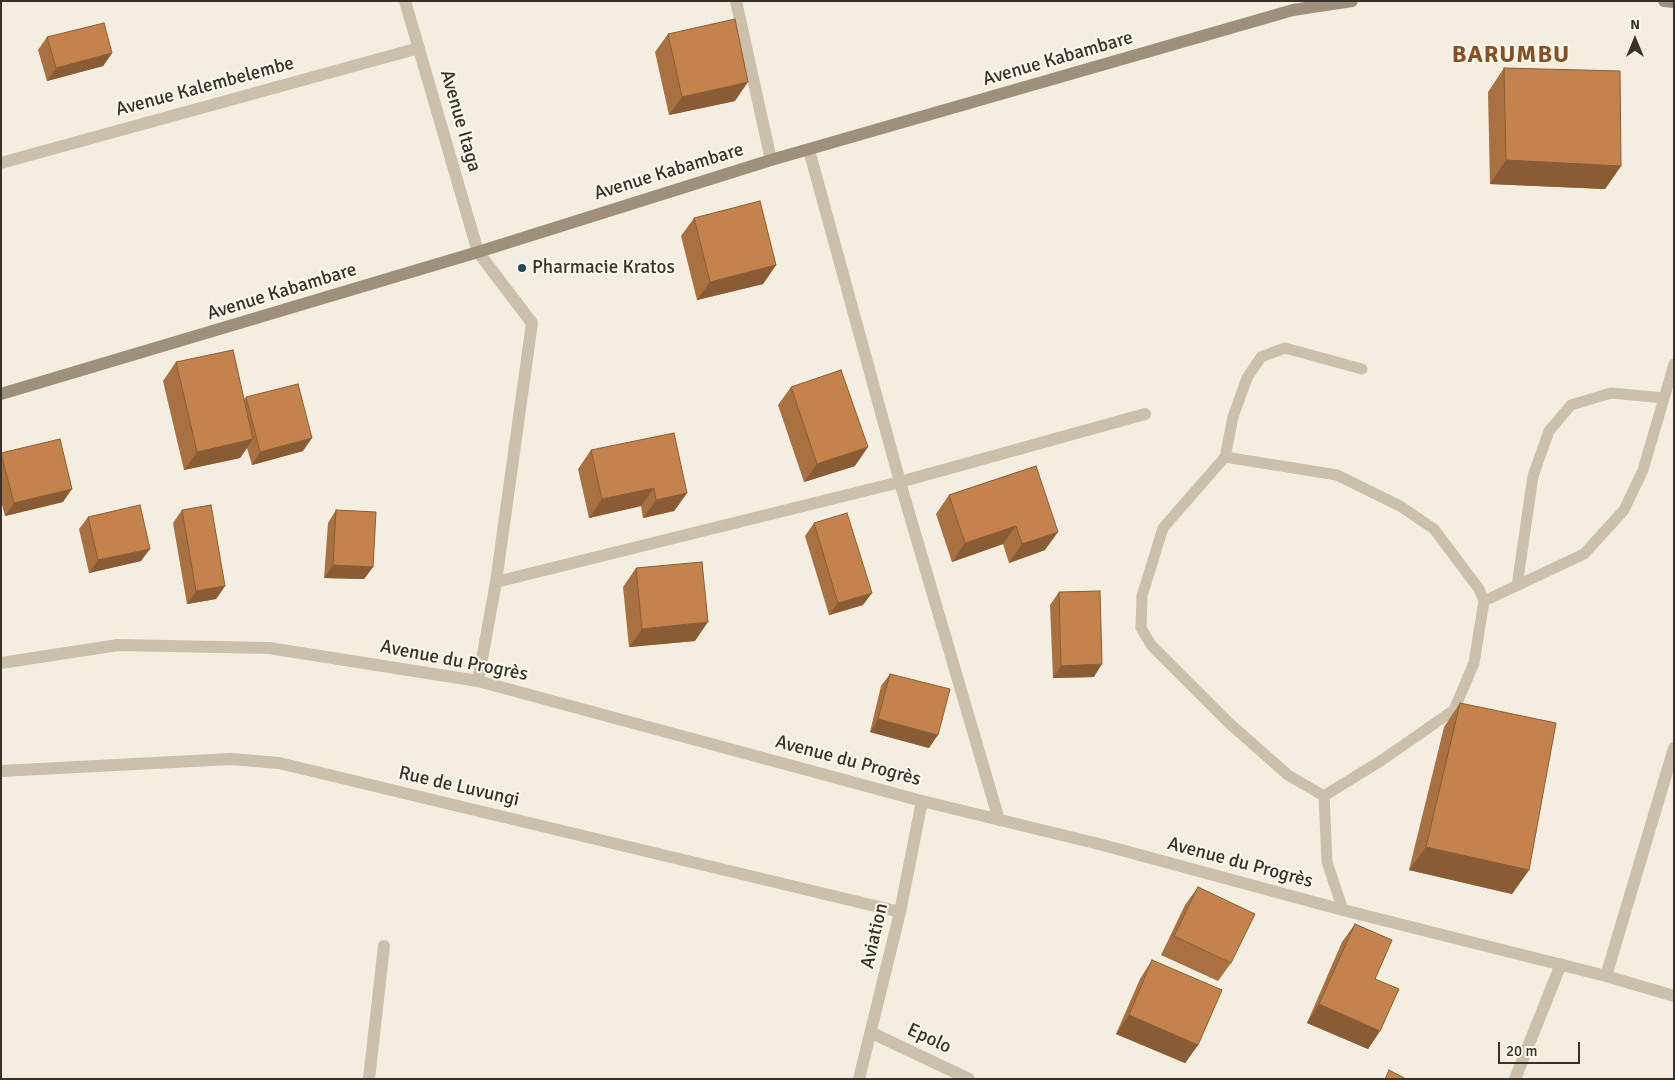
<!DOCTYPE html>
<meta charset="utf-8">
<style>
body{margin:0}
#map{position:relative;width:1675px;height:1080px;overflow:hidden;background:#f3eedf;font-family:Signika,sans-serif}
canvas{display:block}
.frame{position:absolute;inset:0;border:2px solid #39322a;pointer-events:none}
.north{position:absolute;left:1610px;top:15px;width:50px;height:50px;-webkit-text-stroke:4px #faf7ec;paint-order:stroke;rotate:0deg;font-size:14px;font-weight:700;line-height:20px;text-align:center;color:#39322a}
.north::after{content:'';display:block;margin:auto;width:18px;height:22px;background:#39322a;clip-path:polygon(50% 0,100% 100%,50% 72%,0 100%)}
.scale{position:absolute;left:1498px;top:1042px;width:82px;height:22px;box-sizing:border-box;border:2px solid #39322a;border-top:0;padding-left:6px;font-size:15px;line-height:18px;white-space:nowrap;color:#39322a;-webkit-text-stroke:4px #faf7ec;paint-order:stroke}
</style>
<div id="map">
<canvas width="1675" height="1080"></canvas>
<div class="frame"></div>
<div class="north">N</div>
<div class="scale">20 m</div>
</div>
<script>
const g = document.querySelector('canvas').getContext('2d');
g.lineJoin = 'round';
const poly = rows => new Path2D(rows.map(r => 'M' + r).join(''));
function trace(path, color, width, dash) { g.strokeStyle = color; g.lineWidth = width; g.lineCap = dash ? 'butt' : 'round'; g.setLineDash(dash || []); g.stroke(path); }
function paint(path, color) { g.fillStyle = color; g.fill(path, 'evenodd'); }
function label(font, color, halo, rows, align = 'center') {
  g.font = font + ' Signika,sans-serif'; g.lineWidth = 4; g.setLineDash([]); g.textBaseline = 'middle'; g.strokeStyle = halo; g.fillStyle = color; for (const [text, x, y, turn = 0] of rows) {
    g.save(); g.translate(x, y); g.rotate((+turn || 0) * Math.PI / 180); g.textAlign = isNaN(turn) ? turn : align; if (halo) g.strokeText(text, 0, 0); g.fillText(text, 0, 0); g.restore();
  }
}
const service = poly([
 [1225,457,1163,528,1142,596,1141,628,1152,646,1229,723,1288,775,1324,796],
 [1517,586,1533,476,1549,431,1571,405,1611,393,1664,398],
 [1484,601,1584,554,1624,510,1643,470,1674,364],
 [1324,796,1382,760,1454,710,1474,663,1484,601,1479,589,1434,529,1400,506,1337,475,1225,457,1233,417,1247,378,1261,357,1285,348,1362,369],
 [1324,796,1327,862,1343,910]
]);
const minor = poly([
 [736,1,771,160],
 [809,150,900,482,999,820],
 [1,163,419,48],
 [478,252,532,323,496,582,478,681],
 [496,582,900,482,1145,414],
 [1,663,118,645,269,648,478,681,922,801,1099,844,1343,910,1606,976,1674,996],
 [1,771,231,759,279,763,900,912],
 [1606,976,1674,748],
 [872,1033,969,1079],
 [369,1079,384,946],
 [859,1079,900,912,922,801],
 [1515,1079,1561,964]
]);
const tertiary = poly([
 [405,1,478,252]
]);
const secondary = poly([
 [1664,1,1674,2],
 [1,394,478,252,771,160,1293,10,1352,1]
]);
const wall = poly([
 [668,34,735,101,669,115,655,52],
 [47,37,112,53,103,66,47,81,38,50],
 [1504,68,1621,166,1605,189,1490,184,1488,92],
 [694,218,776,265,763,284,697,300,681,236],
 [176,362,244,400,246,397,303,451,252,465,247,448,240,458,184,470,163,381],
 [791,387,855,466,804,482,778,405],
 [591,450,687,493,674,511,643,518,641,506,589,518,578,469],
 [1,453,63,502,5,516,1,501],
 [1036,466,1045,550,1009,563,1003,544,952,562,936,514,949,495],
 [182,510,225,586,216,599,187,604,173,523],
 [336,510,373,567,364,579,324,578,328,523],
 [88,517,141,561,89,573,79,529],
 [814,523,863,605,829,615,805,536],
 [636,568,695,641,629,647,623,587],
 [1059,592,1094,677,1053,678,1050,605],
 [890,674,929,748,870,732,881,686],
 [1460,703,1529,870,1512,894,1409,870,1444,727],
 [1198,887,1231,963,1218,981,1161,955,1185,905],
 [1355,924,1380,1031,1368,1049,1307,1023,1342,942],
 [1152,960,1198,1045,1185,1063,1116,1034,1140,979]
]);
const shadedWall = poly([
 [112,53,103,66,47,81,56,68],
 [748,82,735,101,669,115,682,97],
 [1506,160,1621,166,1605,189,1490,184],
 [776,265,763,284,697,300,710,282],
 [312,438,303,451,252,465,260,452],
 [253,439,240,458,184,470,197,452],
 [868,447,855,466,804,482,817,464],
 [654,488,641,506,589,518,602,499],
 [72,489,63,502,5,516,14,503],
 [687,493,674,511,643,518,656,500],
 [1016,526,1003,544,952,562,965,543],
 [1058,532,1045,550,1009,563,1022,544],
 [150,549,141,561,89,573,98,560],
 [333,565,373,567,364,579,324,578],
 [225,586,216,599,187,604,196,591],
 [872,593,863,605,829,615,838,603],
 [708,622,695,641,629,647,642,629],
 [1102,664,1094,677,1053,678,1061,666],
 [878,719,938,735,929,748,870,732],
 [1426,847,1529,870,1512,894,1409,870],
 [1319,1004,1380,1031,1368,1049,1307,1023],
 [1129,1015,1198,1045,1185,1063,1116,1034]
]);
const building = poly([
 [735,19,748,82,682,97,668,34,735,19],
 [104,23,112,53,56,68,47,37,104,23],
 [1504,68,1620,71,1621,166,1506,160,1504,68],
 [760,201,776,265,710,282,694,218,760,201],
 [233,350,253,439,197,452,176,362,233,350],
 [841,370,868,447,817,464,791,387,841,370],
 [298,384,312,438,260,452,246,397,298,384],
 [674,433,687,493,656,500,654,488,602,499,591,450,674,433],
 [60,439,72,489,14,503,1,453,60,439],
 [1036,466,1058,532,1022,544,1016,526,965,543,949,495,1036,466],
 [140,505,150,549,98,560,88,517,140,505],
 [211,505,225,586,196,591,182,510,211,505],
 [336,510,376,512,373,567,333,565,336,510],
 [847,513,872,593,838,603,814,523,847,513],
 [702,562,708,622,642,629,636,568,702,562],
 [1100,591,1102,664,1061,666,1059,592,1100,591],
 [890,674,950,689,938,735,878,719,890,674],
 [1460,703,1556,723,1529,870,1426,847,1460,703],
 [1198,887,1255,914,1231,963,1174,936,1198,887],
 [1355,924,1392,940,1375,979,1399,989,1380,1031,1319,1004,1355,924],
 [1152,960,1222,990,1198,1045,1129,1015,1152,960],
 [1389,1070,1406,1079,1385,1079,1389,1070]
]);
const markers = [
 [522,268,5,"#204a5a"]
];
const streetNames = [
 ["Avenue Kabambare",1058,59,-16],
 ["Avenue Kalembelembe",205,87,-15],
 ["Avenue Itaga",460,121,74],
 ["Avenue Kabambare",669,172,-17],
 ["Avenue Kabambare",282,292,-17],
 ["Avenue du Progrès",454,661,11],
 ["Avenue du Progrès",848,761,15],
 ["Rue de Luvungi",459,787,13],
 ["Avenue du Progrès",1240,863,15],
 ["Aviation",875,936,-77],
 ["Epolo",929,1039,25]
];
const poiNames = [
 ["Pharmacie Kratos",532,268]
];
const districtNames = [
 ["BARUMBU",1511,56]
];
trace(service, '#cbc0ab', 11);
trace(minor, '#cbc0ab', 12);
trace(tertiary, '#cbc0ab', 12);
trace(secondary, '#9f907c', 12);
paint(wall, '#a97141');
paint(shadedWall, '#895c35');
paint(building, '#c4834c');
trace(building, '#895c35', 1);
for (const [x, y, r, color] of markers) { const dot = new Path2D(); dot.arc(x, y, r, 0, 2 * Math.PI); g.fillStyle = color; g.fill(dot); trace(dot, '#faf7ec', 2); }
label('19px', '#39322a', '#faf7ec', streetNames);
label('19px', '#39322a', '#faf7ec', poiNames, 'left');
g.letterSpacing = '1px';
label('bold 24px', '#865124', '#faf7ec', districtNames);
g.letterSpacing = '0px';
</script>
